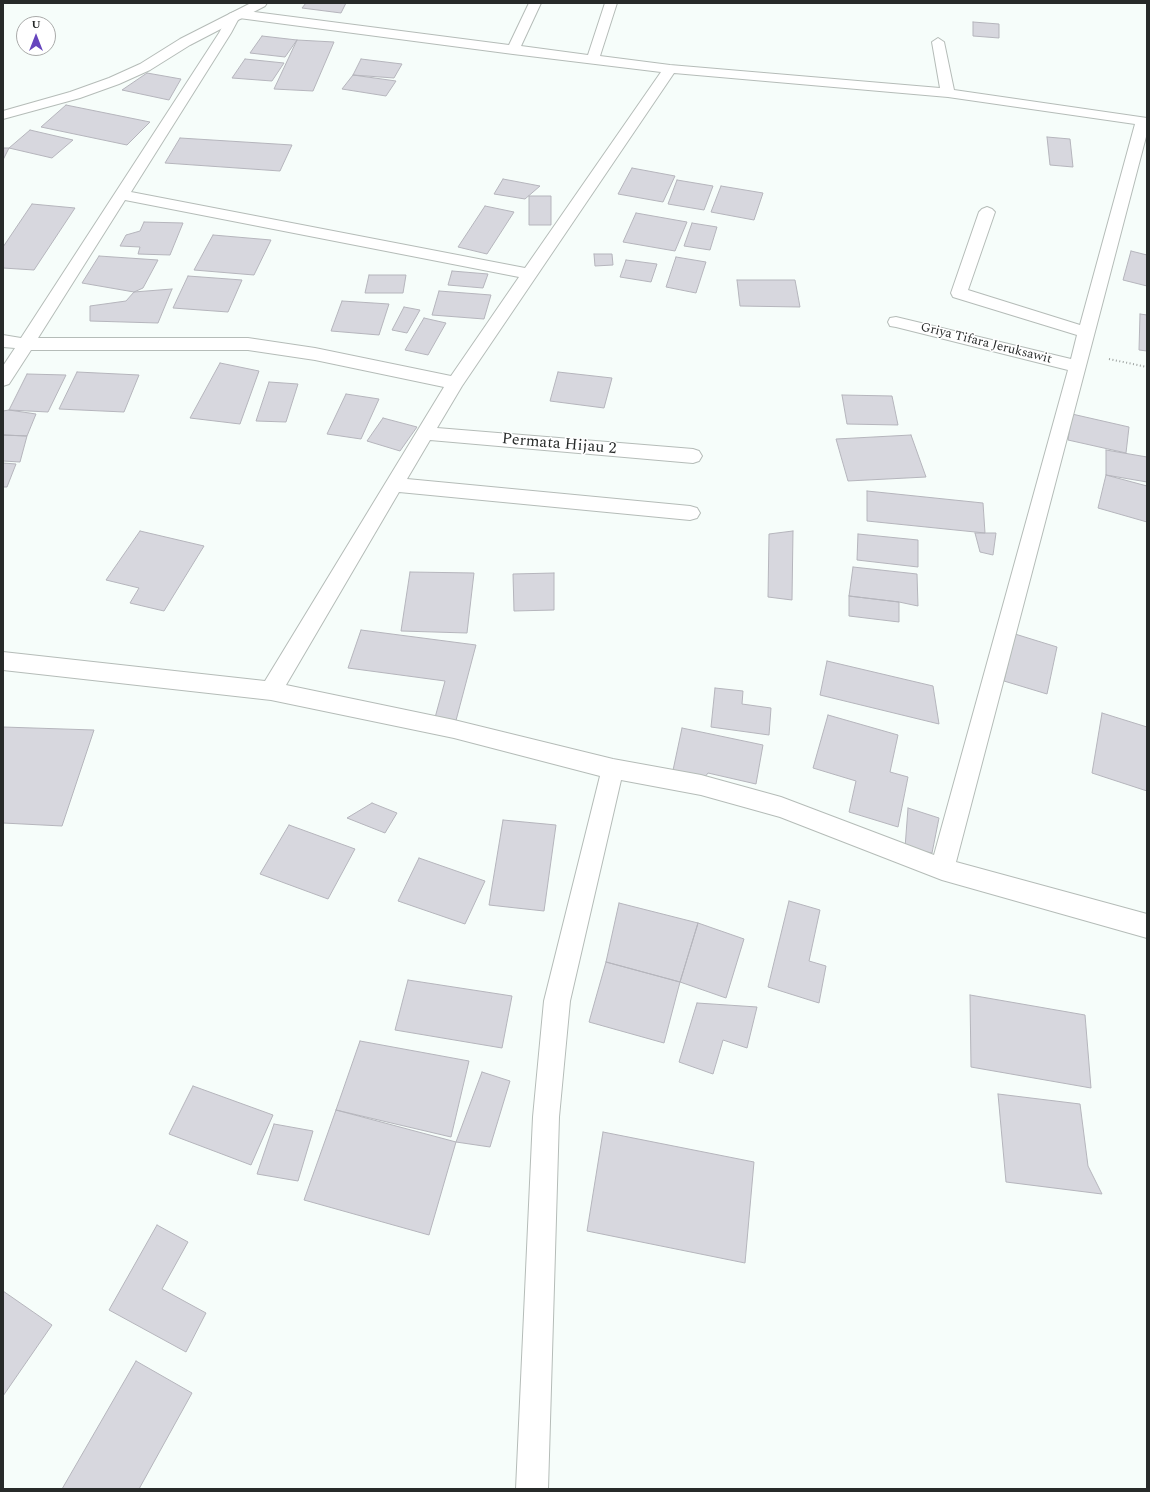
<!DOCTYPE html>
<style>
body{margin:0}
#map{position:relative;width:1150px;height:1492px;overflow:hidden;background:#f6fdfa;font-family:Spectral,serif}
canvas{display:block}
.frame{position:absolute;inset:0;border:4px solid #272a29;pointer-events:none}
.north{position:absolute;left:16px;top:16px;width:40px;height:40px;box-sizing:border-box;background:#fff;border:1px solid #a9aaa9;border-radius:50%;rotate:0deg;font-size:11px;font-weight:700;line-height:16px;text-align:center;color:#272a29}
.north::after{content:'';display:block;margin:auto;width:14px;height:18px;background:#6645bd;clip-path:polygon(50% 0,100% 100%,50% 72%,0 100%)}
</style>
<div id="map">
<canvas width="1150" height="1492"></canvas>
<div class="frame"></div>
<div class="north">U</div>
</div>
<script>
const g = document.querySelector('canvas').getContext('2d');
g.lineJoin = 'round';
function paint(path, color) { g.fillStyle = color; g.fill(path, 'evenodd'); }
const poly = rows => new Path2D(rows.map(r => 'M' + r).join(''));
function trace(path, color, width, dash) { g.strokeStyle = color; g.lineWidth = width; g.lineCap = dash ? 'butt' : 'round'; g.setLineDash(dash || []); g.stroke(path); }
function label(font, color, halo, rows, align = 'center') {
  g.font = font + ' Spectral,serif'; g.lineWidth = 3; g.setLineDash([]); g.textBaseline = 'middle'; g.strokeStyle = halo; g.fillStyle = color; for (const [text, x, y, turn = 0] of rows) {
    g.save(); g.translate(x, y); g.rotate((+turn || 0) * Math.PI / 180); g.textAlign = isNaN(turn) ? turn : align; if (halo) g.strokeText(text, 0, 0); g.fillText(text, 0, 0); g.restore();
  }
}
const building = poly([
 [306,3,346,3,341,13,302,8,306,3],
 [973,22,999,24,999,38,973,36,973,22],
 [262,36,297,40,285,57,250,53,262,36],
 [297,40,334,42,313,91,274,89,297,40],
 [245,59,284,63,272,81,232,78,245,59],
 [361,59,402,64,394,78,353,75,361,59],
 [147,73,181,79,169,100,122,90,147,73],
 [353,75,396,81,386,96,342,89,353,75],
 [66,105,150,122,127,145,41,127,66,105],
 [30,130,73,140,52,158,9,148,30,130],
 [1047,137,1070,139,1073,167,1050,165,1047,137],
 [180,138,292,145,280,171,165,163,180,138],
 [3,148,9,148,3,160,3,148],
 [632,168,675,176,663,202,618,194,632,168],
 [503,179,540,186,525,199,494,194,503,179],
 [677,180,713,186,704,210,668,204,677,180],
 [721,186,763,193,754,220,711,212,721,186],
 [529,196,551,196,551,225,529,225,529,196],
 [32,204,75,208,34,270,3,268,3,247,32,204],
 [485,206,514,212,487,254,458,247,485,206],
 [636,213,687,222,675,251,623,242,636,213],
 [144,222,183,223,170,255,138,254,140,247,120,246,126,235,140,231,144,222],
 [692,223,717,227,710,250,684,246,692,223],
 [213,235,271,240,254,275,194,270,213,235],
 [1131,251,1147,255,1147,286,1123,280,1131,251],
 [594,254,612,254,613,265,595,266,594,254],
 [99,256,158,260,143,288,134,292,82,283,99,256],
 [676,257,706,262,696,293,666,287,676,257],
 [626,260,657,264,651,282,620,277,626,260],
 [452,271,488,274,483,288,448,285,452,271],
 [369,275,406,275,403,293,365,293,369,275],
 [188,276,242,280,228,312,173,308,188,276],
 [737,280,795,280,800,307,740,306,737,280],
 [172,289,158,323,90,321,90,306,126,301,134,292,172,289],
 [439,291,491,295,484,319,432,315,439,291],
 [342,301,389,304,379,335,331,331,342,301],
 [404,307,420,310,407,333,392,330,404,307],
 [1140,314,1147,315,1147,351,1139,350,1140,314],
 [424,318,446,323,428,355,405,350,424,318],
 [220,363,259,371,240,424,190,418,220,363],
 [77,372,139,375,124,412,59,409,77,372],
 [558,372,612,378,604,408,550,401,558,372],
 [27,374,66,375,48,412,9,410,27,374],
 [269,382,298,384,286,422,256,421,269,382],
 [346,394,379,399,361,439,327,434,346,394],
 [842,395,892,396,898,425,847,424,842,395],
 [9,410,36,414,27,436,3,435,3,411,9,410],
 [1072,414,1129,427,1126,453,1068,440,1072,414],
 [383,418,417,427,400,451,367,441,383,418],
 [3,435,27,436,20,462,3,461,3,435],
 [911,435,926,477,848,481,836,439,911,435],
 [1106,450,1147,457,1147,482,1106,475,1106,450],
 [3,463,16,464,7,487,3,487,3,463],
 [1106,475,1147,486,1147,522,1098,508,1106,475],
 [867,491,983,503,985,533,867,521,867,491],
 [140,531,204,546,164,611,130,603,139,588,106,580,140,531],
 [793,531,792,600,768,597,769,534,793,531],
 [975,533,996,533,993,555,980,552,975,533],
 [858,534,918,540,918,567,857,560,858,534],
 [853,567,917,574,918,606,899,602,849,596,853,567],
 [410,572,474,573,467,633,401,631,410,572],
 [554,573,554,610,514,611,513,574,554,573],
 [849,596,899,602,899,622,849,616,849,596],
 [361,630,476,645,454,728,433,725,445,681,348,668,361,630],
 [1015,634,1057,647,1047,694,1004,681,1015,634],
 [827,661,933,686,939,724,820,695,827,661],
 [715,688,743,691,742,704,771,708,769,735,711,727,715,688],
 [1102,713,1147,727,1147,791,1092,773,1102,713],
 [828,715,898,735,890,772,908,777,898,827,849,812,856,781,813,768,828,715],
 [3,727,94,730,62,826,3,823,3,727],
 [682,728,763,745,756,784,708,773,701,782,672,775,682,728],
 [372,803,397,813,385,833,347,818,372,803],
 [908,808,939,818,932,853,905,848,908,808],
 [503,820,556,825,544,911,489,905,503,820],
 [289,825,355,849,328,899,260,874,289,825],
 [419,858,485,881,465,924,398,901,419,858],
 [789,901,820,910,809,961,826,966,819,1003,768,987,789,901],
 [619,903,698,923,680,982,606,962,619,903],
 [698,923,744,939,726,998,680,982,698,923],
 [606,962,680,982,664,1043,589,1022,606,962],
 [408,980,512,996,502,1048,395,1030,408,980],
 [970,995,1085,1015,1091,1088,971,1067,970,995],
 [697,1003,757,1007,747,1048,723,1040,713,1074,679,1062,697,1003],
 [360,1041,469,1061,451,1137,336,1110,360,1041],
 [482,1072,510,1081,490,1147,456,1142,482,1072],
 [193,1086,273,1115,251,1165,169,1134,193,1086],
 [998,1094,1080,1104,1088,1166,1102,1194,1006,1182,998,1094],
 [336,1110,456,1142,429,1235,304,1200,336,1110],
 [274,1124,313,1131,298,1181,257,1174,274,1124],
 [603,1132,754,1162,745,1263,587,1231,603,1132],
 [157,1225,188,1242,162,1289,206,1313,186,1352,109,1310,157,1225],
 [3,1291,52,1325,3,1396,3,1291],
 [136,1361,192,1393,139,1489,62,1489,136,1361]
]);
const path = poly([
 [1109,359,1147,367]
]);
const minor = poly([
 [529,3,541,3,521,46,588,55,605,3,617,3,600,56,670,65,940,88,932,42,938,38,944,42,954,90,1147,118,1147,133,956,862,1147,914,1147,938,942,880,780,817,701,795,621,780,570,1001,559,1117,548,1489,516,1489,533,1117,544,1001,600,776,454,738,271,700,3,670,3,652,265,681,444,387,315,360,248,350,31,350,9,384,3,386,3,366,15,348,3,347,3,335,21,338,219,33,229,14,239,10,509,45,529,3],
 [239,18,513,54,661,72,525,268,131,192,231,33,239,18],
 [674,73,948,97,1135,124,1080,325,968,290,995,212,992,209,987,207,982,209,979,212,951,293,953,297,1077,335,1071,359,896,317,890,318,888,322,890,326,896,327,1068,370,934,855,781,797,701,775,613,759,454,720,286,685,399,492,690,520,697,518,700,513,697,508,690,506,407,479,430,440,693,463,699,461,702,456,699,451,693,449,437,428,462,386,674,73],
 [125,200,519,277,451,376,315,348,248,338,38,338,125,200]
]);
const secondary = poly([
 [251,3,267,3,265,6,190,45,150,70,119,84,80,98,3,119,3,111,70,92,109,78,140,64,180,39,251,3]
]);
const farStreetnames = [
 ["Griya Tifara Jeruksawit",986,344,14]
];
const streetNames = [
 ["Permata Hijau 2",559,445,5]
];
paint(building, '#d7d7de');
trace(building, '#b5b5bc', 1);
trace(minor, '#b5bcb8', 2);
trace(secondary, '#b5bcb8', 2);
trace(path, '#9ca19f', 2, [1, 2.5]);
paint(minor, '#fff');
paint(secondary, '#fff');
label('13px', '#272a29', '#fff', farStreetnames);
label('16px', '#272a29', '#fff', streetNames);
</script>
